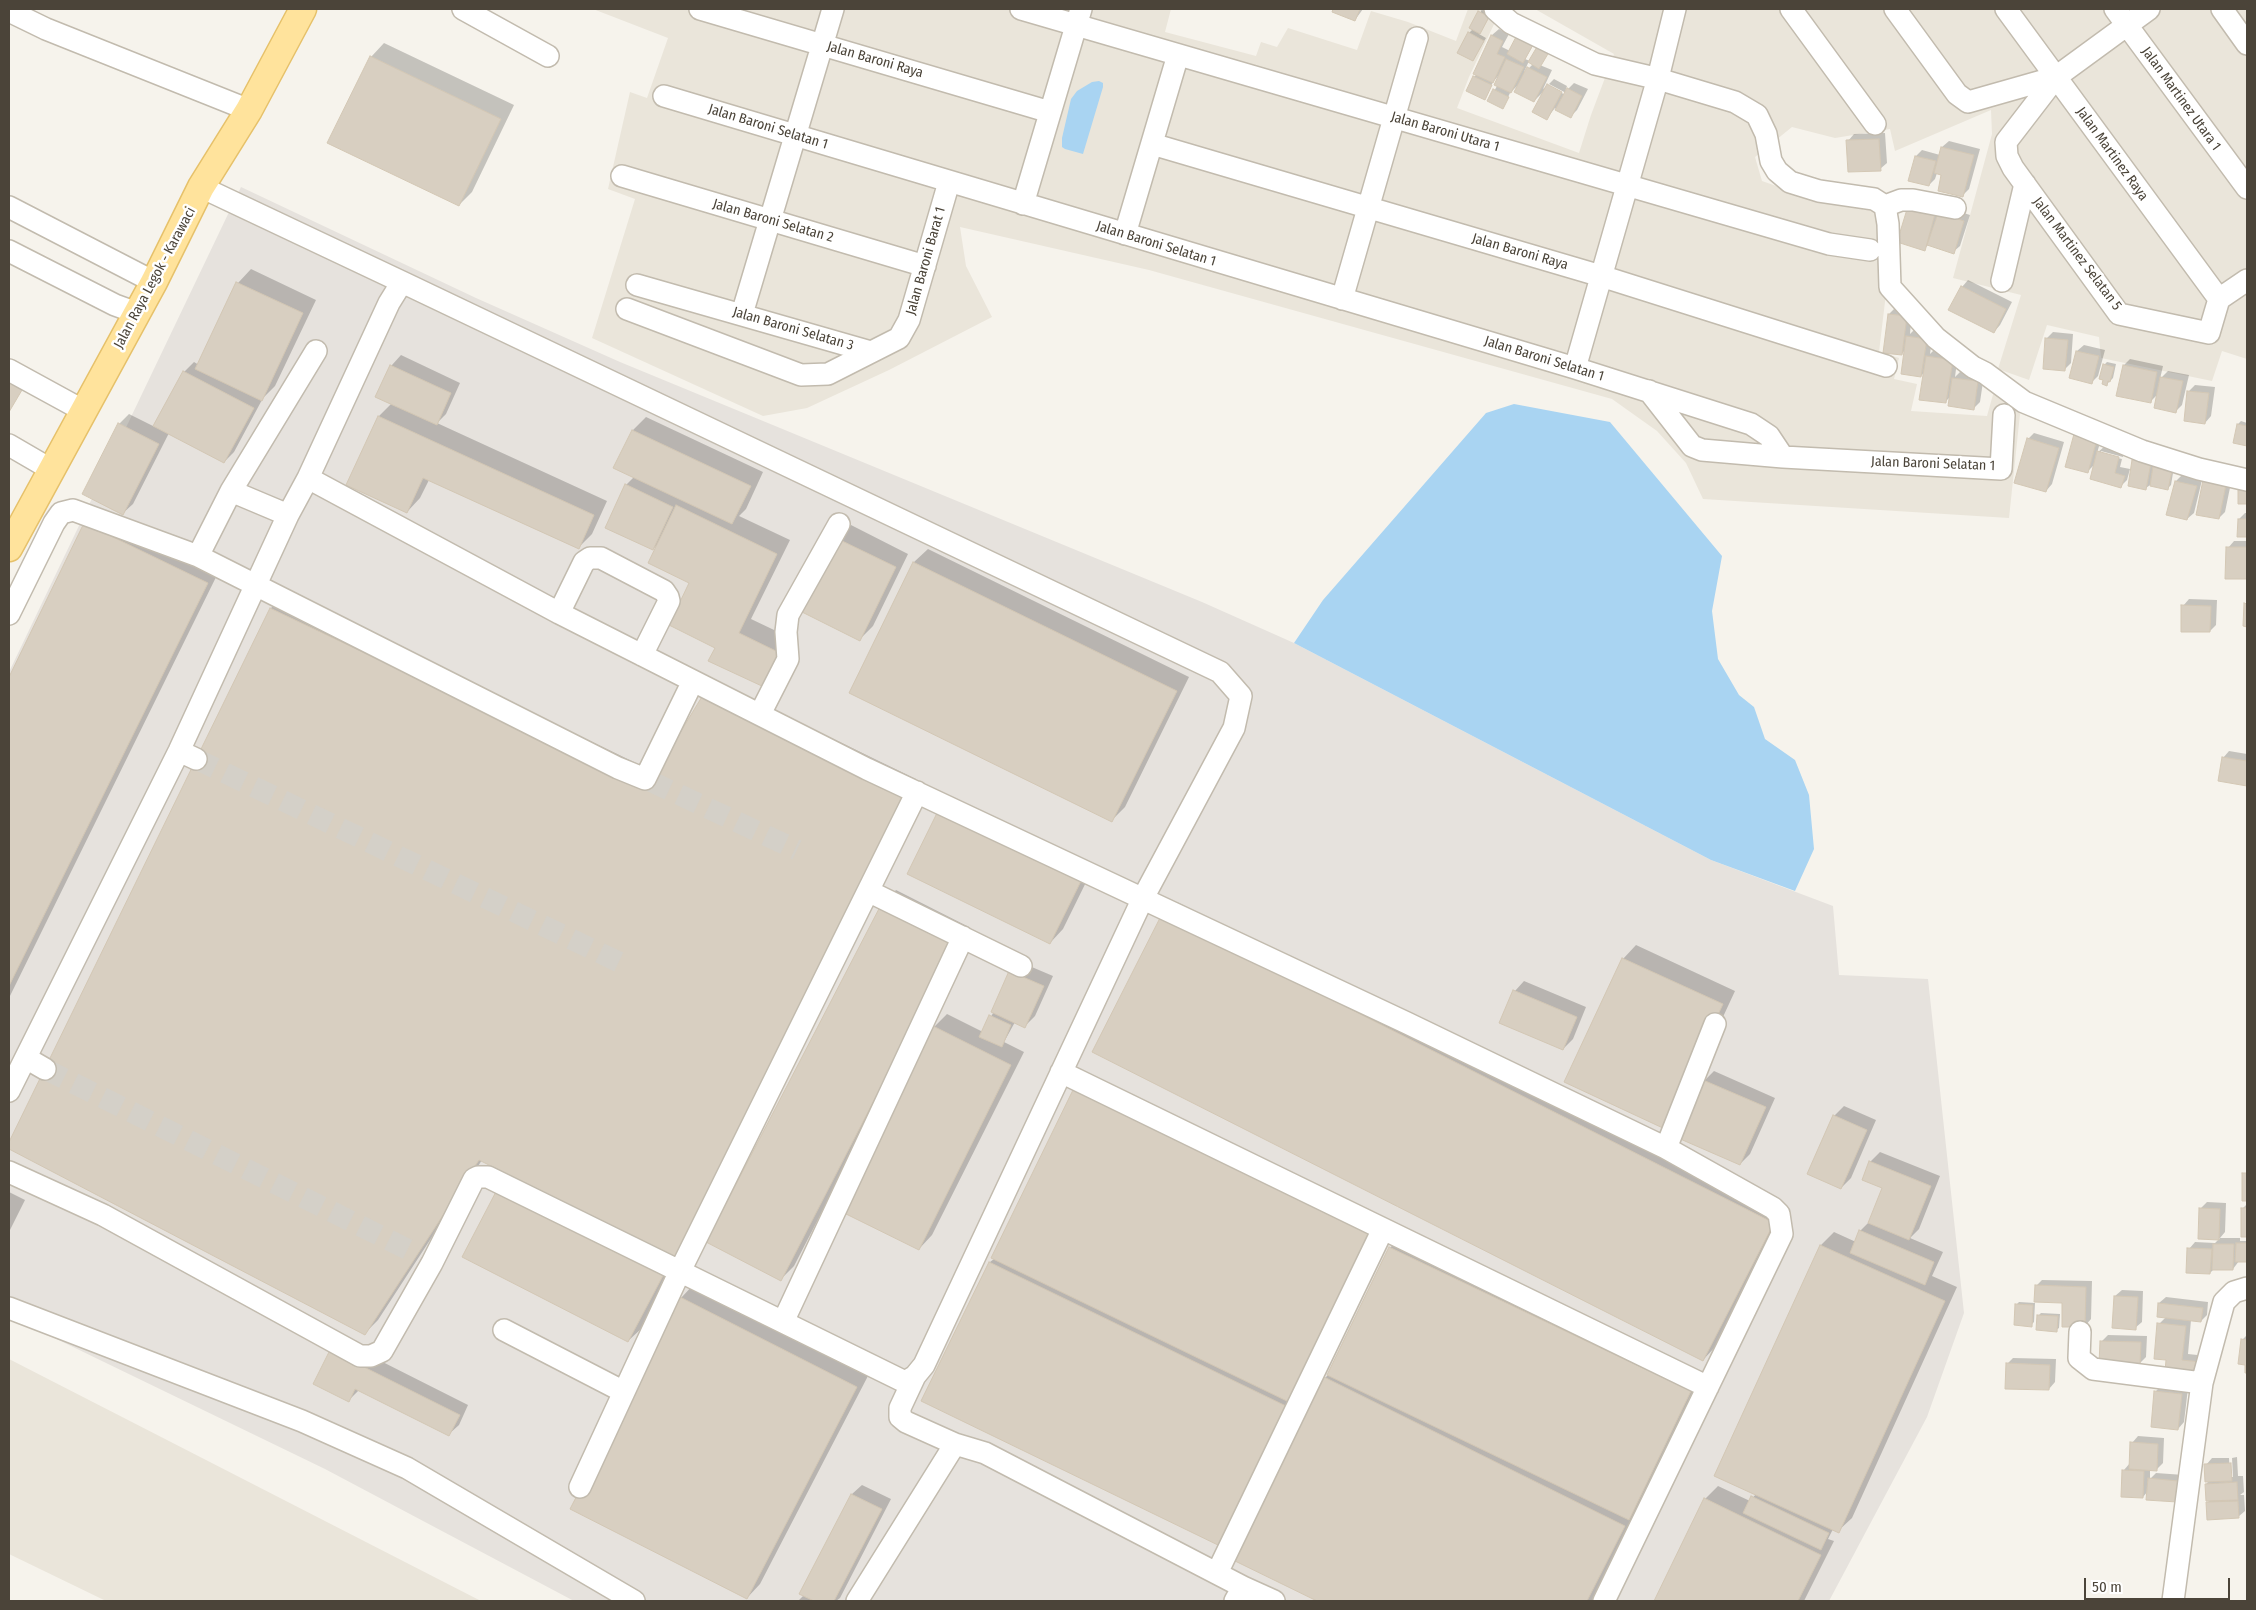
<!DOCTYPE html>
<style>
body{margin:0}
#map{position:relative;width:2256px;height:1610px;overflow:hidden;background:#f6f3ec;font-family:"Fira Sans Condensed",sans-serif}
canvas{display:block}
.frame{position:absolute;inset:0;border:10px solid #4b4439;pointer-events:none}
.scale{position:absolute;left:2084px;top:1578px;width:146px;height:22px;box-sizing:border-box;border:2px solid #4b4439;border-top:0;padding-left:6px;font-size:15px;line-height:18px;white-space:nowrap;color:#4b4439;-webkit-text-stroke:4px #fff;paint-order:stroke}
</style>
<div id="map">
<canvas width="2256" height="1610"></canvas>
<div class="frame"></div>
<div class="scale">50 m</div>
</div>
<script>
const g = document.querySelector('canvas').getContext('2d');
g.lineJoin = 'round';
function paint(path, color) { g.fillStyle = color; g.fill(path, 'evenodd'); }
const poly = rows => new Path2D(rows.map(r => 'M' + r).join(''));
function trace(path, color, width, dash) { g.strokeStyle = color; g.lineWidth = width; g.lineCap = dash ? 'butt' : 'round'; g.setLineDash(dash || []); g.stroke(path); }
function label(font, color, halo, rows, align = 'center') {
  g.font = font + ' "Fira Sans Condensed",sans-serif'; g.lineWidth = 5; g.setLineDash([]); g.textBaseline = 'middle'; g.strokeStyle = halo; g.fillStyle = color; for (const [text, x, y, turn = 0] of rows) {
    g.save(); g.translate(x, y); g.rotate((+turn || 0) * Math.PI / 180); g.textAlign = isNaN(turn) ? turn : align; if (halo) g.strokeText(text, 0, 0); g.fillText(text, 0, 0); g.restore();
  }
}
const residential = poly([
 [593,9,1171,9,1165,32,1256,56,1261,42,1277,47,1288,28,1357,50,1371,11,1408,22,1456,41,1468,9,1480,9,1496,20,1469,77,1457,108,1579,153,1591,115,1614,54,1535,9,2247,9,2247,359,2222,351,2212,381,2101,358,2099,337,2047,325,2029,380,1998,369,2021,295,1953,278,1992,134,1991,110,1895,151,1890,129,1835,138,1792,127,1755,157,1762,181,1819,201,1873,211,1879,220,1887,285,1879,352,1899,358,1894,379,1917,384,1911,411,1987,416,1994,391,2010,396,2020,414,2009,518,1703,499,1686,463,1657,431,1612,399,1149,270,960,227,966,266,992,317,889,370,807,408,763,416,592,338,635,199,608,189,630,92,647,98,668,38],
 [9,1359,481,1601,106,1601,9,1554]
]);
const industrial = poly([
 [241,187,476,298,620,362,1202,602,1294,643,1711,860,1833,906,1839,975,1928,979,1964,1313,1927,1417,1829,1601,574,1601,325,1469,9,1316,9,672]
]);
const water = poly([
 [1099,81,1103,83,1103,87,1083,154,1065,149,1062,147,1062,138,1071,99,1077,91,1092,82],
 [1514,404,1610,422,1722,556,1712,611,1718,659,1739,695,1754,707,1765,739,1795,760,1809,795,1814,849,1795,891,1711,860,1294,643,1323,600,1486,413]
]);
const shadow = poly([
 [1334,9,1363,9,1355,20,1333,12],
 [1482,9,1491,14,1479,34,1486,38,1473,60,1469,33,1473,29],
 [1499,29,1509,34,1502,47,1510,51,1540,34,1525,59,1552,70,1543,89,1548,85,1567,96,1568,94,1549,84,1554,79,1567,86,1565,92,1574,83,1588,89,1577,110,1571,116,1555,108,1547,118,1544,91,1534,101,1520,83,1510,93,1503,107,1489,100,1497,86,1499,75,1493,82,1484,99,1474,77,1476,75,1475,74,1492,35],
 [1529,61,1533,64,1524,73,1524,72],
 [384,43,514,105,472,192,459,205,371,57],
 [1885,133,1887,163,1880,169,1848,141,1854,134],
 [1949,141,1980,149,1969,189,1963,195,1943,174,1937,173,1935,179,1929,185,1916,156,1922,150,1940,155,1942,147],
 [1945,207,1970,215,1960,246,1953,252,1929,244,1924,249,1899,242],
 [251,269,316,300,275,386,263,398,234,452,224,462,169,433,133,504,123,513,119,424,129,414,155,427,184,372,194,362,199,365,238,283],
 [1968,280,2012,302,2000,325,1994,332,1962,287],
 [1895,308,1912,310,1910,334,1914,330,1933,333,1930,354,1934,350,1958,354,1955,377,1960,372,1984,375,1980,402,1973,409,1951,396,1945,402,1925,372,1921,376,1905,350,1902,354,1889,314],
 [2053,332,2073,334,2071,363,2065,369,2046,339],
 [2084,345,2105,350,2098,376,2092,382,2071,377,2077,351],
 [401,355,460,383,446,414,437,423,607,501,592,534,578,548,429,480,420,498,407,512,379,416,392,403,377,396,392,365],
 [2130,359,2163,366,2160,379,2168,371,2189,375,2182,405,2176,411,2158,394,2150,402,2124,365],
 [2107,362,2116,364,2113,378,2107,384,2104,365],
 [2195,385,2215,387,2211,416,2205,423,2189,391],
 [646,417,763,472,746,509,739,516,790,540,751,619,793,639,777,672,716,647,691,582,658,544,653,549,626,485,634,477,633,430],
 [2241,421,2247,423,2247,445,2234,442,2238,424],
 [2034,433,2064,442,2052,484,2046,491,2028,439],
 [2103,433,2097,453,2105,446,2124,451,2123,457,2101,451,2101,454,2122,459,2120,467,2130,469,2127,480,2121,486,2095,464,2088,471,2067,466],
 [2140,454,2174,467,2171,485,2168,488,2150,485,2146,488,2134,460],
 [2233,473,2225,512,2219,518,2197,514],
 [2182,475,2202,480,2194,513,2187,519,2176,481],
 [2245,513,2247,513,2247,535,2239,535,2239,519],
 [85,523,220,569,9,998,9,679],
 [851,525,908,554,873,626,860,639,837,539],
 [2234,541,2247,541,2247,578,2227,578,2228,548],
 [928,549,1189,677,1125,807,1112,820,850,692,914,562],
 [284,595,657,773,718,683,916,779,694,1247,678,1258,642,1328,628,1341,501,1185,511,1175,482,1160,378,1320,365,1333,9,1147,271,608],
 [2189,599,2217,600,2216,625,2210,631,2183,606],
 [2229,751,2247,754,2247,785,2219,780,2223,758],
 [953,797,1094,866,1063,929,1050,943,940,810],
 [896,890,969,927,794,1266,781,1279,883,904],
 [1177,902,1786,1210,1716,1346,1703,1360,1163,915],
 [1636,945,1735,991,1678,1114,1623,959],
 [1020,962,1053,976,1035,1016,1025,1026,1015,1022,1004,1042,1024,1052,932,1235,919,1249,934,1027,947,1014,983,1032],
 [1524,981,1586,1007,1573,1039,1563,1049,1501,1023,1515,991],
 [1714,1071,1775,1098,1750,1154,1740,1164,1704,1081],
 [1087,1078,1385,1222,1233,1531,922,1400,990,1262,994,1259,1074,1091],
 [1844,1106,1876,1120,1851,1178,1841,1188,1834,1116],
 [1880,1152,1940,1176,1919,1229,1910,1238,1943,1252,1932,1276,1957,1287,1852,1518,1838,1531,1833,1529,1828,1539,1834,1541,1804,1601,1655,1601,1705,1499,1718,1486,1750,1501,1756,1494,1716,1476,1821,1245,1834,1232,1856,1242,1860,1231,1870,1221,1884,1187,1870,1162],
 [9,1192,25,1200,9,1232],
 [2207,1202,2226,1203,2225,1232,2220,1238,2240,1238,2240,1241,2247,1241,2247,1261,2239,1261,2233,1269,2214,1269,2210,1273,2189,1249,2195,1242,2215,1243,2220,1238,2199,1238,2200,1209],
 [2247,1204,2247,1236,2242,1236,2242,1209],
 [1403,1234,1703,1377,1642,1505,1635,1511,1637,1513,1593,1601,1320,1601,1234,1559,1325,1378,1329,1374,1390,1248],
 [2042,1280,2092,1281,2091,1319,2085,1326,2063,1302,2036,1286],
 [694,1284,869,1374,760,1584,747,1598,681,1298],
 [2122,1290,2143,1291,2142,1322,2135,1328,2115,1296],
 [2166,1297,2208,1302,2207,1315,2201,1321,2191,1320,2188,1354,2207,1356,2206,1366,2167,1359,2159,1324,2166,1317,2158,1316,2159,1303],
 [2019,1302,2035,1303,2034,1322,2031,1325,2016,1305],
 [2041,1313,2060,1314,2059,1328,2056,1330,2038,1316],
 [2108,1335,2147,1336,2146,1357,2140,1363,2101,1342],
 [2247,1335,2247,1372,2242,1340],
 [341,1341,468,1405,459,1425,449,1434,359,1390,349,1400],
 [2013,1358,2056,1359,2055,1382,2049,1389,2007,1364],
 [2162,1385,2188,1388,2184,1422,2178,1429,2156,1391],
 [2138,1436,2164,1438,2163,1463,2157,1469,2150,1469,2150,1479,2156,1473,2184,1475,2183,1494,2148,1491,2143,1497,2124,1470,2130,1463,2132,1443],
 [2237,1457,2238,1476,2243,1476,2244,1492,2240,1495,2244,1495,2245,1511,2238,1517,2207,1503,2210,1500,2206,1484,2209,1481,2206,1465,2212,1458,2229,1458,2230,1477,2233,1477,2232,1458],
 [862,1485,891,1499,840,1598,836,1601,798,1601,804,1595,852,1494]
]);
const building = poly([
 [1333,9,1360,9,1355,21,1332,12,1333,9],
 [1478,11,1489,17,1480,34,1469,28,1478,11],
 [1468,32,1484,41,1473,61,1457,53,1468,32],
 [1518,33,1535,41,1523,63,1507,54,1518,33],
 [1491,35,1503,41,1497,54,1505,57,1493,83,1473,74,1491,35],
 [1541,40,1552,47,1539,69,1528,62,1541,40],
 [370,56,501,119,459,206,327,143,370,56],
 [1506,59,1524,67,1511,93,1494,85,1506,59],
 [1527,67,1547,77,1534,102,1514,92,1527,67],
 [1473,76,1492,85,1485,100,1466,91,1473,76],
 [1547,84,1562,92,1547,120,1532,112,1547,84],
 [1567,88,1582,96,1571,118,1555,110,1567,88],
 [1493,89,1509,97,1503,109,1487,101,1493,89],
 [1879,139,1881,171,1848,172,1846,140,1879,139],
 [1941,147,1974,155,1963,197,1938,191,1941,175,1934,173,1941,147],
 [1915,156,1936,161,1929,186,1908,181,1915,156],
 [1908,206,1935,214,1925,251,1897,242,1908,206],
 [1938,213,1964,221,1954,254,1927,245,1938,213],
 [236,282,303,313,262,401,195,369,236,282],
 [1961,286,2006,309,1994,333,1948,310,1961,286],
 [1888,314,1907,316,1902,355,1883,353,1888,314],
 [1906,336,1927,339,1921,377,1901,374,1906,336],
 [2045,338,2068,340,2065,371,2043,369,2045,338],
 [2076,351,2099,356,2092,384,2069,378,2076,351],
 [1926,356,1953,360,1946,403,1919,400,1926,356],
 [2103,364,2114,367,2110,382,2108,381,2107,386,2102,384,2103,380,2099,379,2103,364],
 [390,365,451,393,437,425,375,397,390,365],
 [2123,365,2157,372,2151,403,2116,396,2123,365],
 [183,371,254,408,224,463,153,426,183,371],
 [2160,377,2183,381,2176,413,2154,408,2160,377],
 [1952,378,1978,381,1974,410,1948,406,1952,378],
 [9,382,22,390,9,412,9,382],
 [2187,391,2209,393,2205,424,2184,421,2187,391],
 [378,416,594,515,579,549,423,478,407,513,346,485,378,416],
 [118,423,159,444,123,515,82,494,118,423],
 [2237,424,2247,426,2247,446,2233,443,2237,424],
 [632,430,751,486,732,524,613,468,632,430],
 [2074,434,2097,439,2088,473,2065,467,2074,434],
 [2027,438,2059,448,2046,492,2014,483,2027,438],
 [2097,451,2119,457,2115,473,2125,476,2121,488,2090,479,2097,451],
 [2132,460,2151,463,2146,490,2128,486,2132,460],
 [2153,466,2172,470,2168,490,2150,486,2153,466],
 [2204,475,2227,480,2219,519,2196,515,2204,475],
 [2175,481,2197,486,2187,520,2166,515,2175,481],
 [625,484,673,507,653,550,605,528,625,484],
 [2238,486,2247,486,2247,504,2238,504,2238,486],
 [676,505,777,554,739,633,780,653,764,687,708,661,715,648,669,625,689,583,648,563,676,505],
 [2238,519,2247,519,2247,537,2237,537,2238,519],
 [84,523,208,583,9,986,9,677,84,523],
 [836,538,896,567,860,641,800,611,836,538],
 [2226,547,2247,547,2247,579,2225,579,2226,547],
 [913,562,1177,691,1112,822,849,693,913,562],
 [2244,603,2247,604,2247,627,2243,626,2244,603],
 [2181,605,2211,606,2210,632,2181,632,2181,605],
 [270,608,647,787,703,695,904,793,681,1261,479,1160,365,1335,9,1149,9,1142,270,608],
 [2222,757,2247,761,2247,786,2218,781,2222,757],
 [939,809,1082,879,1050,944,907,874,939,809],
 [882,903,956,941,781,1281,706,1242,882,903],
 [1162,914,1774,1223,1703,1361,1092,1052,1162,914],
 [1622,958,1723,1004,1665,1129,1564,1082,1622,958],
 [1009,971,1044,986,1025,1028,991,1012,1009,971],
 [1513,990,1577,1017,1563,1050,1499,1023,1513,990],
 [989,1015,1011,1025,1002,1047,979,1037,989,1015],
 [933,1026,1011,1065,919,1250,840,1211,933,1026],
 [1703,1080,1766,1107,1740,1165,1678,1138,1703,1080],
 [1073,1090,1373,1235,1291,1403,991,1258,1073,1090],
 [1833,1115,1867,1130,1841,1189,1807,1174,1833,1115],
 [1869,1161,1931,1186,1909,1240,1868,1223,1882,1188,1862,1180,1869,1161],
 [2242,1173,2247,1173,2247,1201,2242,1201,2242,1173],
 [500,1184,666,1270,628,1342,462,1257,500,1184],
 [2199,1208,2220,1209,2219,1240,2198,1239,2199,1208],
 [2241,1208,2247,1208,2247,1237,2241,1237,2241,1208],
 [1859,1230,1934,1262,1925,1285,1850,1253,1859,1230],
 [2236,1243,2247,1243,2247,1262,2235,1262,2236,1243],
 [2213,1244,2234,1244,2233,1270,2212,1270,2213,1244],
 [1820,1245,1945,1301,1839,1533,1714,1476,1820,1245],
 [1389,1247,1691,1391,1629,1520,1327,1375,1389,1247],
 [2187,1248,2212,1249,2210,1274,2186,1273,2187,1248],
 [989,1262,1288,1407,1220,1546,921,1401,989,1262],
 [2035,1285,2086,1287,2085,1327,2062,1327,2062,1303,2034,1302,2035,1285],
 [2114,1296,2138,1297,2136,1330,2112,1328,2114,1296],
 [680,1297,857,1387,747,1599,570,1509,680,1297],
 [2158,1303,2203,1308,2201,1322,2157,1317,2158,1303],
 [2015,1304,2033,1305,2032,1327,2014,1325,2015,1304],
 [2037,1315,2058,1316,2057,1332,2036,1330,2037,1315],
 [2157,1323,2186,1326,2182,1360,2201,1362,2200,1374,2165,1371,2166,1360,2154,1359,2157,1323],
 [2241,1339,2247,1340,2247,1373,2245,1373,2245,1365,2238,1364,2241,1339],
 [2100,1341,2141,1342,2140,1365,2099,1364,2100,1341],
 [330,1350,460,1415,449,1436,355,1389,349,1402,313,1384,330,1350],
 [2006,1363,2050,1365,2049,1390,2005,1389,2006,1363],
 [1324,1377,1625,1526,1587,1601,1317,1601,1233,1560,1324,1377],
 [2154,1391,2182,1394,2178,1430,2151,1427,2154,1391],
 [2130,1442,2158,1444,2157,1471,2129,1469,2130,1442],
 [2231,1463,2232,1481,2205,1482,2204,1464,2231,1463],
 [2122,1470,2144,1471,2143,1498,2121,1497,2122,1470],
 [2148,1478,2178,1481,2177,1502,2146,1500,2148,1478],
 [2237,1482,2238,1500,2206,1501,2205,1484,2237,1482],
 [851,1494,882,1509,834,1601,814,1601,799,1594,851,1494],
 [1751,1496,1829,1533,1821,1550,1743,1513,1751,1496],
 [1704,1498,1821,1555,1798,1601,1654,1601,1704,1498],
 [2238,1501,2239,1518,2207,1520,2206,1502,2238,1501]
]);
const minorTunnel = poly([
 [196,759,623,964],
 [650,781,797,850],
 [45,1069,417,1254]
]);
const minor = poly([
 [463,9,548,56],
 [700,9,1050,112],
 [1021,9,1829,244,1870,250],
 [1495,9,1511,23,1595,64,1655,78,1735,102,1757,115,1766,134,1771,161,1777,171,1790,182,1819,191,1874,199,1885,206,1888,224,1890,287,1936,338,1973,367,1985,373,2024,402,2142,451,2199,469,2247,480],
 [1791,9,1875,124],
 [1895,9,1957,94,1968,102,2056,77],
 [2006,9,2219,299],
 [2115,9,2247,188],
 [2149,9,2056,77,2006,142,2007,156,2013,168,2119,314,2209,333,2219,299,2247,280],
 [2222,9,2247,44],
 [9,11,46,29,249,110],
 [664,96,1575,368,1751,424,1769,436,1783,457],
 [1152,144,1601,276,1886,366],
 [622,176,925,266],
 [201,187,402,282,389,303,308,478,559,613,867,769,1407,1023,1666,1148,1773,1208,1779,1214,1782,1234,1604,1601],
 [1023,204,1081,9],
 [1885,206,1901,200,1913,200,1955,208],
 [9,207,154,282],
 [1125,234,1178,55],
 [9,251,115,305,137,313],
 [2002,281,2025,184],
 [637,285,871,352],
 [1342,299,1417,38],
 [627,309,801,375,828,374,899,338,909,320,949,182],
 [742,314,833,9],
 [1575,368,1658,78,1675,9],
 [9,370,84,411],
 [1649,391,1692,446,1702,450,1783,457,2001,469,2004,415],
 [9,445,52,470],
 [231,491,288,515],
 [198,556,231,491,316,351],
 [559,613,584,562,590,558,601,558,664,591,668,597,669,601,642,655],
 [9,614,54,523,61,513,73,510,198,556,618,768,645,779,693,681],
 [760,714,788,659,786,632,788,615,839,524],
 [179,751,196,759],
 [868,891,1021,966],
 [26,1058,45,1069],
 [1061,1072,1708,1387],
 [9,1091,179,751,288,515,308,478],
 [1666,1148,1715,1024],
 [9,1172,103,1215,360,1356,371,1356,382,1351,432,1263,474,1179,478,1177,488,1177,905,1382,915,1376,924,1365,1143,898,1234,728,1241,696,1220,672,402,282],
 [9,1308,302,1421,407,1468,634,1601],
 [783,1322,963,937],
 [504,1330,624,1392],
 [2080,1332,2079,1358,2093,1369,2202,1383],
 [915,1376,900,1408,900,1417,906,1422,955,1444],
 [580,1487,680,1271,917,792],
 [1217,1573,1383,1229],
 [857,1601,955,1444,985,1453,1243,1587],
 [1235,1601,1243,1587,1274,1601],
 [2173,1601,2202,1383,2224,1302,2234,1292,2247,1288]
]);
const major = poly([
 [9,548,154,282,201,187,249,110,303,9]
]);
const streetNames = [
 ["Jalan Baroni Raya",875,60,16],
 ["Jalan Martinez Utara 1",2181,99,54],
 ["Jalan Baroni Selatan 1",768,127,17],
 ["Jalan Baroni Utara 1",1445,132,16],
 ["Jalan Martinez Raya",2112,154,54],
 ["Jalan Baroni Selatan 2",773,221,16],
 ["Jalan Baroni Selatan 1",1156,244,17],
 ["Jalan Baroni Raya",1520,252,16],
 ["Jalan Martinez Selatan 5",2077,254,53],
 ["Jalan Baroni Barat 1",926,261,-74],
 ["Jalan Raya Legok - Karawaci",155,278,-62],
 ["Jalan Baroni Selatan 3",793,329,16],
 ["Jalan Baroni Selatan 1",1544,359,17],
 ["Jalan Baroni Selatan 1",1933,464,2]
];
paint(residential, '#eae5da');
paint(industrial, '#e6e2dd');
paint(water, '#a9d4f2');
paint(shadow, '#0003');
paint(building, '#d8cfc1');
trace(building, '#d3c7b4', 1);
trace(minorTunnel, '#d4d0c8', 21, [21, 11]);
trace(minor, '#c2bbae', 24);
trace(major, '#e6c16a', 29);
trace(minor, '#fff', 21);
trace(major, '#ffe39c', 26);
label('14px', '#4b4439', '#fff', streetNames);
</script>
